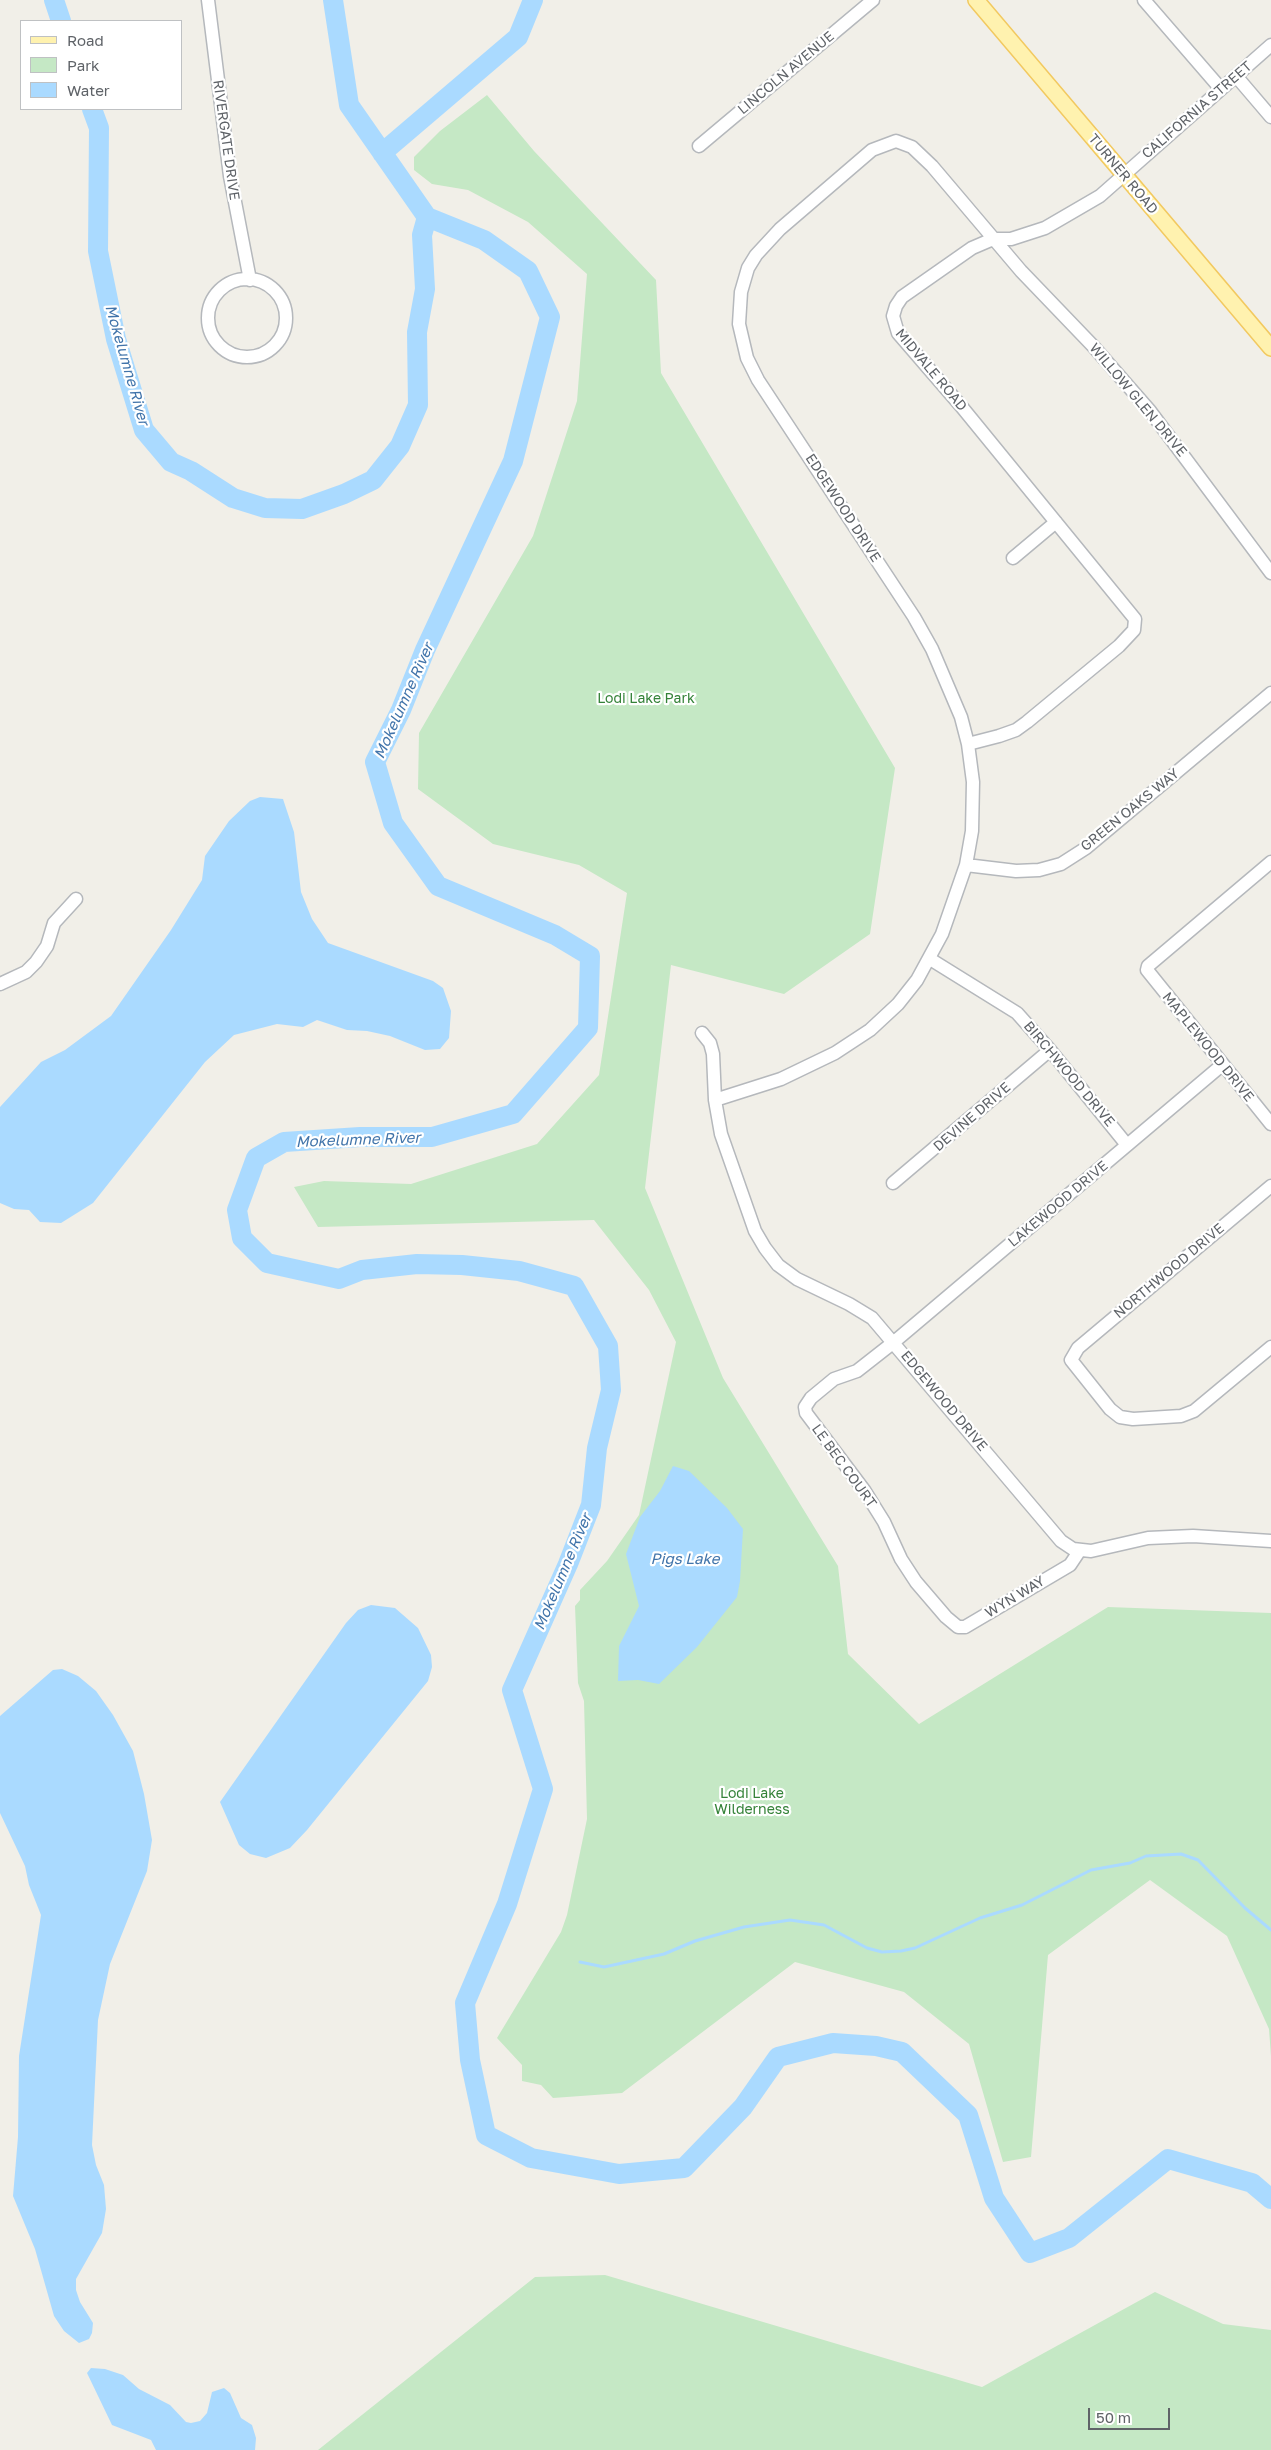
<!DOCTYPE html>
<style>
body{margin:0}
#map{position:relative;width:1271px;height:2450px;overflow:hidden;background:#f1efe8;font-family:"Golos Text",sans-serif}
canvas{display:block}
.legend{position:absolute;left:20px;top:20px;width:162px;height:90px;box-sizing:border-box;background:#fff;border:1px solid #bfc1c3;margin:0;padding:6px 9px;list-style:none;font-size:15px;color:#5f6368}
.legend li{display:flex;align-items:center;gap:10px;height:25px}
.legend b{width:25px;border:1px solid #bfc1c3}
.scale{position:absolute;left:1088px;top:2408px;width:82px;height:22px;box-sizing:border-box;border:2px solid #5f6368;border-top:0;padding-left:6px;font-size:15px;line-height:18px;white-space:nowrap;color:#5f6368;-webkit-text-stroke:4px #fff;paint-order:stroke}
</style>
<div id="map">
<canvas width="1271" height="2450"></canvas>
<ul class="legend">
<li><b style="height:6px;background:#fff2af"></b>Road</li>
<li><b style="height:14px;background:#c5e8c5"></b>Park</li>
<li><b style="height:14px;background:#aadaff"></b>Water</li>
</ul>
<div class="scale">50 m</div>
</div>
<script>
const g = document.querySelector('canvas').getContext('2d');
g.lineJoin = 'round';
function paint(path, color) { g.fillStyle = color; g.fill(path, 'evenodd'); }
const poly = rows => new Path2D(rows.map(r => 'M' + r).join(''));
function trace(path, color, width, dash) { g.strokeStyle = color; g.lineWidth = width; g.lineCap = dash ? 'butt' : 'round'; g.setLineDash(dash || []); g.stroke(path); }
function label(font, color, halo, rows, align = 'center') {
  g.font = font + ' "Golos Text",sans-serif'; g.lineWidth = 4.5; g.setLineDash([]); g.textBaseline = 'middle'; g.strokeStyle = halo; g.fillStyle = color; for (const [text, x, y, turn = 0] of rows) {
    g.save(); g.translate(x, y); g.rotate((+turn || 0) * Math.PI / 180); g.textAlign = isNaN(turn) ? turn : align; if (halo) g.strokeText(text, 0, 0); g.fillText(text, 0, 0); g.restore();
  }
}
const green = poly([
 [487,95,534,151,656,280,661,373,895,768,870,934,784,994,671,965,645,1188,723,1378,838,1566,848,1654,919,1724,1108,1607,1271,1613,1271,2056,1269,2029,1227,1936,1150,1880,1048,1955,1031,2157,1003,2162,969,2044,904,1992,795,1962,622,2093,553,2098,541,2085,522,2081,522,2065,497,2038,561,1932,567,1915,587,1819,584,1701,578,1683,575,1606,580,1600,580,1590,607,1561,639,1515,676,1342,649,1290,594,1220,318,1227,294,1187,324,1181,411,1184,537,1144,599,1075,627,893,579,865,493,844,418,789,419,733,533,536,577,401,587,274,528,222,468,190,432,184,414,170,414,157,440,131],
 [605,2275,982,2387,1155,2292,1223,2324,1271,2330,1271,2450,318,2450,535,2277]
]);
const water = poly([
 [260,797,283,799,294,832,301,892,312,919,328,943,433,981,443,988,451,1011,449,1038,440,1049,425,1050,390,1036,367,1031,347,1030,317,1020,303,1027,277,1024,234,1035,205,1062,93,1203,61,1223,40,1222,29,1210,14,1209,0,1203,0,1107,41,1062,65,1050,111,1016,171,930,202,880,205,856,229,821,250,801],
 [673,1466,689,1471,727,1508,743,1529,740,1581,737,1597,697,1647,659,1684,638,1680,618,1681,619,1646,639,1606,626,1554,640,1517,660,1491],
 [371,1605,395,1608,418,1628,431,1655,432,1667,428,1681,307,1830,290,1848,266,1858,250,1854,239,1845,220,1802,346,1623,358,1610],
 [62,1669,78,1676,96,1691,113,1715,133,1751,144,1794,152,1840,147,1871,110,1964,98,2020,92,2145,96,2165,104,2185,106,2209,102,2233,76,2279,76,2290,80,2302,93,2323,92,2333,89,2339,79,2343,64,2331,54,2316,35,2249,13,2196,18,2137,19,2056,41,1915,29,1885,25,1866,0,1813,0,1716,53,1670],
 [91,2368,105,2369,123,2375,139,2389,170,2405,186,2422,191,2423,200,2421,207,2413,212,2392,224,2388,230,2393,241,2418,252,2425,256,2438,255,2450,156,2450,151,2440,112,2425,87,2373]
]);
const stream = poly([
 [580,1962,604,1967,664,1954,695,1941,744,1927,790,1920,824,1925,867,1948,882,1952,901,1951,915,1948,980,1918,1022,1905,1091,1870,1130,1863,1146,1856,1181,1854,1198,1860,1245,1908,1271,1930]
]);
const river = poly([
 [54,0,61,21],
 [333,0,349,105,427,217],
 [92,109,99,128,98,251,116,339,144,430,171,462,191,471,233,498,265,508,302,509,344,494,373,480,400,446,418,405,417,332,425,289,422,235,427,217,484,240,528,271,550,317,513,461,425,650,401,710,375,762,393,823,438,886,555,935,590,956,588,1028,513,1114,432,1137,360,1137,284,1142,256,1158,237,1210,242,1238,267,1263,339,1279,362,1270,417,1264,462,1265,519,1271,574,1286,608,1346,611,1390,597,1448,591,1505,568,1564,512,1690,543,1789,507,1904,465,2003,470,2060,486,2135,531,2158,619,2174,684,2168,743,2107,778,2057,833,2043,876,2046,902,2052,968,2115,994,2198,1030,2253,1069,2238,1168,2159,1252,2183,1271,2199],
 [382,153,518,37,533,0]
]);
const minor = poly([
 [208,0,230,176,250,280],
 [1144,0,1221,89],
 [1236,76,1271,117],
 [699,146,873,0],
 '208 318a39 39 0 1 1 78 0a39 39 0 1 1-78 0Z',
 [1013,558,1056,522],
 [968,744,999,736,1016,730,1027,722,1119,646,1134,630,1135,619,961,406,898,333,893,316,896,306,902,297,972,248,993,239,1011,239,1045,228,1100,196,1271,45],
 [1271,862,1148,966,1147,970,1271,1124],
 [966,865,1016,871,1039,870,1061,864,1086,848,1271,693],
 [930,959,1017,1013,1050,1050,1127,1145],
 [0,984,26,972,36,962,47,946,54,923,76,899],
 [702,1033,710,1043,713,1054,715,1100,721,1134,755,1231,765,1248,778,1265,797,1279,849,1304,872,1318,1061,1541,1073,1549,1091,1551,1148,1538,1193,1536,1271,1541],
 [715,1100,781,1079,835,1053,870,1030,898,1004,917,980,942,934,966,865,972,831,973,782,968,744,961,717,932,649,914,617,758,380,747,358,739,324,741,292,748,268,756,255,780,229,872,150,896,141,912,147,932,166,1021,271,1093,346,1150,411,1271,573],
 [893,1183,1050,1050],
 [1271,1186,1078,1348,1071,1360,1110,1409,1120,1417,1133,1419,1181,1416,1194,1411,1271,1347],
 [1080,1550,1070,1565,965,1627,958,1627,946,1617,916,1582,901,1559,884,1522,864,1490,806,1413,805,1407,811,1398,834,1379,857,1371,894,1342,1222,1065]
]);
const major = poly([
 [976,0,1271,348]
]);
const streetNames = [
 ["LINCOLN AVENUE",786,73,-40],
 ["CALIFORNIA STREET",1197,110,-41],
 ["RIVERGATE DRIVE",226,140,82],
 ["TURNER ROAD",1123,174,50],
 ["MIDVALE ROAD",931,370,50],
 ["WILLOW GLEN DRIVE",1138,400,50],
 ["EDGEWOOD DRIVE",843,508,57],
 ["GREEN OAKS WAY",1130,810,-39],
 ["MAPLEWOOD DRIVE",1208,1047,51],
 ["BIRCHWOOD DRIVE",1069,1074,50],
 ["DEVINE DRIVE",972,1117,-41],
 ["LAKEWOOD DRIVE",1058,1204,-40],
 ["NORTHWOOD DRIVE",1169,1271,-40],
 ["EDGEWOOD DRIVE",944,1401,50],
 ["LE BEC COURT",844,1466,54],
 ["WYN WAY",1015,1597,-31]
];
const parkNames = [
 ["Lodi Lake Park",646,699],
 ["Lodi Lake",752,1794],
 ["Wilderness",752,1810]
];
const waterNames = [
 ["Mokelumne River",127,365,74],
 ["Mokelumne River",404,701,-66],
 ["Mokelumne River",358,1140,-2],
 ["Pigs Lake",685,1559],
 ["Mokelumne River",563,1572,-67]
];
paint(green, '#c5e8c5');
paint(water, '#aadaff');
trace(stream, '#aadaff', 3);
trace(river, '#aadaff', 20);
trace(minor, '#b5b8bc', 15);
trace(major, '#f2c960', 18);
trace(minor, '#fff', 12);
trace(major, '#fff2af', 15);
label('14px', '#5f6368', '#fff', streetNames);
label('14px', '#348238', '#fff', parkNames);
label('italic 15px', '#4174aa', '#fff', waterNames);
</script>
